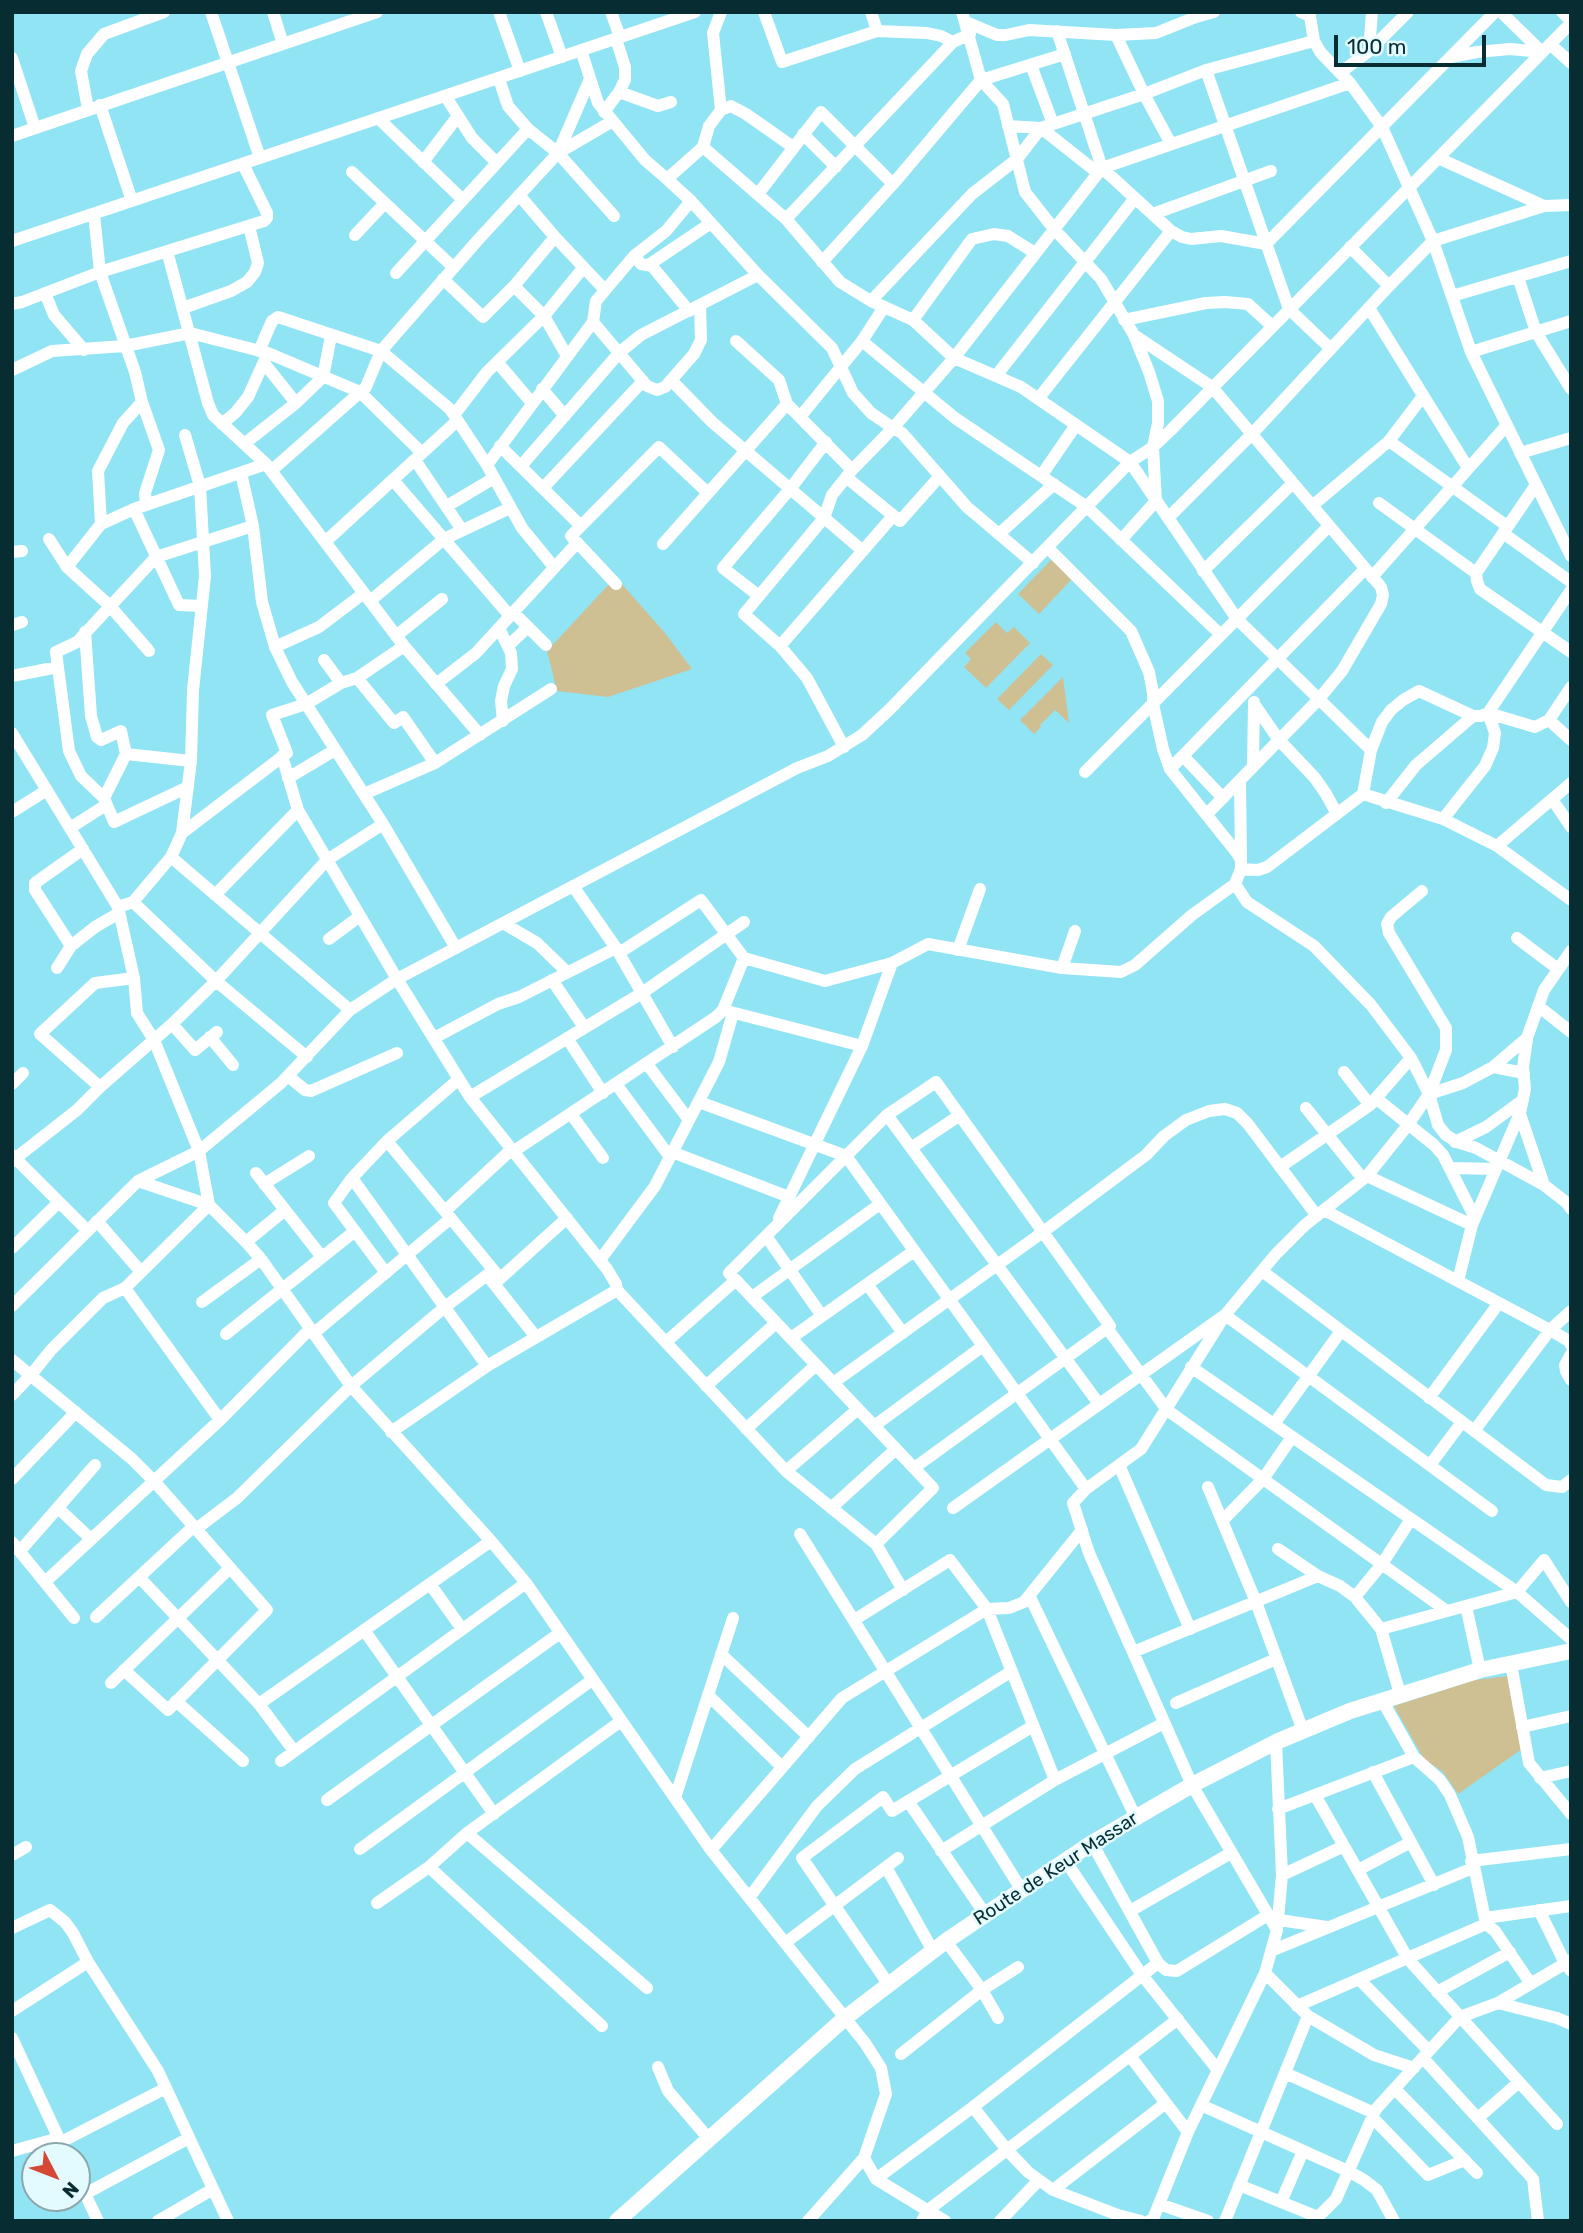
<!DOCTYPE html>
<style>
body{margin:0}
#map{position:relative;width:1583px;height:2233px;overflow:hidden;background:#90e4f4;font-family:Rubik,sans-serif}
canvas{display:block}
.frame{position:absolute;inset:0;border:14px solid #072d33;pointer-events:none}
.north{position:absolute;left:21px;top:2142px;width:70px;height:70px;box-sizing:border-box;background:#e3faff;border:2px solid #8ba8ad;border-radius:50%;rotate:132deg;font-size:19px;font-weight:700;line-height:28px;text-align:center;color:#072d33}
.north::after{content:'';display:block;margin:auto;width:24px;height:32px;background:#d54934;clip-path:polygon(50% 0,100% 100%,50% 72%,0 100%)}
.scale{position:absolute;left:1334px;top:35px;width:152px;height:32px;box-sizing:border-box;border:4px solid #072d33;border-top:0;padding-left:9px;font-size:21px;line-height:24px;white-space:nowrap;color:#072d33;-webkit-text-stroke:5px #e3faff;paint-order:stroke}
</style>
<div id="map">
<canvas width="1583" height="2233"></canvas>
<div class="frame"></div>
<div class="north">N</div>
<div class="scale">100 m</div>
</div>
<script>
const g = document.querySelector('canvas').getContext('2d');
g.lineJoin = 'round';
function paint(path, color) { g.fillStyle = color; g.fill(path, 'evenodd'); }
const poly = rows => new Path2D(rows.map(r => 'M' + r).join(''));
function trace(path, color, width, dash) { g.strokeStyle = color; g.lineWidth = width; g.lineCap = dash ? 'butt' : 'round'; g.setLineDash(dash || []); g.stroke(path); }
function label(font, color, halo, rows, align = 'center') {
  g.font = font + ' Rubik,sans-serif'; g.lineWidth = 5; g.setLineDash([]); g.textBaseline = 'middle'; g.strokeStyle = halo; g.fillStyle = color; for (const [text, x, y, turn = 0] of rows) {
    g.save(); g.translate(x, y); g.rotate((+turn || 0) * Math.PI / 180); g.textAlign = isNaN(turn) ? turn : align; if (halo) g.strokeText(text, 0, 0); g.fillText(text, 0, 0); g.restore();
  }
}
const green = poly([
 [1052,559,1072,579,1039,614,1018,594],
 [610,583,621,583,665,633,692,669,608,697,557,691,547,651],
 [996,622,1007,633,1014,627,1030,643,986,688,964,667,971,659,965,653],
 [1041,654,1053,665,1009,710,997,699],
 [1063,677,1069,723,1055,710,1040,725,1041,727,1034,734,1020,720],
 [1508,1676,1522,1749,1458,1794,1443,1772,1424,1759,1394,1706,1475,1680]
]);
const minor = poly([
 [211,12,260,158],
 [273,12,283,44],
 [499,12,520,71],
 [546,12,562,57],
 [611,12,620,37],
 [721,12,713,33,721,110,709,126,703,147,667,179,691,201,758,275,832,348,853,393,871,413,893,428,902,433,967,507,1033,563],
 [764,12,782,62,877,31],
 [871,12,877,31,927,33,941,36,953,42],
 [962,12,981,80,1003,104,1025,192,1054,229,1101,279,1134,335,1212,387,1381,587,1383,595,1381,604,1342,671,1318,700,1207,814],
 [1301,12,1310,16,1314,41,1321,53,1350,83,1382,127,1433,241,1471,352,1571,556],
 [1562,12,1571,21],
 [966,22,997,35,1006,35,1029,30,1116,35,1156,33,1196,17,1214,12],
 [1057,31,1102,168,1171,231,1182,237,1191,239,1221,236,1266,244,1495,12],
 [1116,35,1144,94,1171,144],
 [1550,44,1571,63],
 [581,50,598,103,645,160,667,179],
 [1369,51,1372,12],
 [1451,57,1477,52,1510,49,1542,52,1501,12],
 [12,58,35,128],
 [1031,65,1053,124],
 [1206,70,1289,309,1331,349],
 [1340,73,1369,51,1408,12],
 [499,79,508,106,528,129,558,153,614,216],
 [619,92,658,106,671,102],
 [446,97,472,138,497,163],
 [100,105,132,201],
 [88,109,81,71,87,54,104,34,164,12],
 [721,110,731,106,746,114,793,147],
 [604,112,619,92,625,80,625,67,616,39],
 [378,118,463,200],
 [1008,126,1041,128,1098,173],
 [803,134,836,167],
 [12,136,377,12],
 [703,147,786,219,840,282,871,301,913,320,954,358,1021,387,1130,462,1237,619,1371,750,1382,722,1391,710,1403,700,1419,691,1473,716,1481,716,1488,713,1571,590],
 [558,153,590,79],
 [1438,158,1544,206,1571,205],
 [423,162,458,116],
 [352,172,453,267],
 [758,194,821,112,893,184],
 [519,195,555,237,605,290],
 [94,214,100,272,135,372,142,402,123,423,98,471,101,524],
 [1153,214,1271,171],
 [786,219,953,42,970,34],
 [355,235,385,203],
 [12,241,695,12],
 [1350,247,1389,286,1433,241,1544,206],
 [167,251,208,403,213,415,266,464,404,646,480,735],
 [634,256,641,264,652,266,689,311],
 [822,262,893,184,981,80,1065,54],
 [650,264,711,223],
 [396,273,528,129],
 [1518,277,1536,332,1571,389],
 [443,279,483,317,514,286,555,237],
 [514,286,544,316,567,356],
 [45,293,54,315,84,350],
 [1452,296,1571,261],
 [871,301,972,194,1017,159,1041,128,1144,94,1206,70,1314,41],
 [12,304,22,302,100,272,264,221,267,218,267,213,243,164],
 [183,308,231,291,247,282,255,272,258,263,249,226],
 [1369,308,1468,468],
 [913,320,972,239,994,234,1008,236,1035,253],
 [1124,320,1206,303,1225,302,1248,304,1272,326],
 [593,322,647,386,657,390,665,387,694,354,701,340,700,305],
 [736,341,779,380,787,404,852,470],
 [862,341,955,418,1087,507,1221,635],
 [259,351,272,321,278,317,381,351,450,409,487,465,522,528,554,567],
 [1471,352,1571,321],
 [264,363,296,403],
 [498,363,532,403],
 [12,370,52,351,125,346,190,333,268,353,360,392,422,453],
 [996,376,1135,198],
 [671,380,712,422,863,551],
 [542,389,565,416],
 [1038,399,1171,231],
 [142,402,159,450,145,493,146,505],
 [454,415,487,372,544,316,583,268],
 [800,417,862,341,884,307],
 [222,424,236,412,248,397,268,353],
 [1389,441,1507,526],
 [244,444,296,403,323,377,331,336],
 [500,446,581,526],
 [1520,453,1571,438],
 [415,460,462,530],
 [487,465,593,322,596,301,634,256,666,231,691,201],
 [521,466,620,352,641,335,758,275],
 [271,471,366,387,381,351,477,241,558,153,611,122],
 [241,473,253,526,262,602,275,647,292,682,383,824,456,948],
 [1041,476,1076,425],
 [846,477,900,521,940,476],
 [393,480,510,616],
 [1536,485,1476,573,1477,581,1480,589,1571,652],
 [543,488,643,381],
 [1379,503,1476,573],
 [447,506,494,478],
 [1312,506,1389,441,1423,396],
 [134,509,179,605,202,606],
 [1168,518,1252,434,1389,286],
 [1503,533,1571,582],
 [999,534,1054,484],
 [49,539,67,567,110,606,149,651],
 [1121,540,1156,501,1153,447,1158,423,1158,401,1149,372,1134,335],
 [325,542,457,421],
 [663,544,787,404],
 [12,552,22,551],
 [67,567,101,524,134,509,266,464],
 [1203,571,1293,483],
 [1372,577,1507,425],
 [616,584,571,536,659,447,708,493],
 [759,596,723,568,790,489,826,442],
 [370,601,444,539,510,508],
 [513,612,546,645],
 [12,625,22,622],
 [499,628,511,653,512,669,504,686,501,701,503,721],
 [85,632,91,716,97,737,101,740,121,731,126,754,104,798],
 [396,636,442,599],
 [508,646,528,627],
 [780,646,893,516],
 [275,647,319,627,364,593],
 [324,660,341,683],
 [12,676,58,667],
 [357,678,404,646],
 [436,684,476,653,577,543],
 [1254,704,1279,740,1315,778,1326,794,1337,814],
 [1488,713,1535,727,1549,720,1571,687],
 [1549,720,1571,740],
 [12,733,118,907,134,978,137,1013,154,1040,199,1151,209,1205],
 [844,747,807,678,780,646,744,614,824,518,832,495,852,470,893,428,954,358,1102,168,1350,83],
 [126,754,191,761],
 [282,756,298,810,397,979,470,1097,607,1269,616,1284,617,1290,786,1471,876,1544,903,1590],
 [1183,756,1223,798],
 [1253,766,1254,702],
 [1170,769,1365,569],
 [1085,772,1329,526],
 [288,778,335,750],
 [1240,780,1241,860],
 [188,787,114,822,104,798,81,776,69,751,56,652,77,642,156,557,253,526],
 [364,794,435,763,551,689],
 [1363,794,1371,750],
 [1552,799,1571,827],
 [1386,803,1416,765,1473,716],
 [12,812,47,790],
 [1443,819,1485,766,1493,748,1495,733,1488,713],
 [70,828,106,805],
 [182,833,287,753,272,715,306,704,341,683,357,678,394,723,403,717,435,763],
 [1497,846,1571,783],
 [171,857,350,1010],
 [1241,869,1258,870,1267,867,1363,794,1443,819,1497,846,1571,900],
 [1235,884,1247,902,1314,946,1371,1005,1411,1058,1429,1094,1438,1125,1446,1135,1457,1142,1476,1148,1544,1185,1567,1203,1571,1209],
 [573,886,616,948,673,1047],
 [1422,891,1391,917,1387,924,1389,933,1446,1028,1446,1050,1429,1094],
 [215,895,298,810],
 [133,902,216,981,307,1057],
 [118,907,133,902,171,857,182,833,191,761,193,690,205,576,200,486,185,435],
 [503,923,537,943,567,972],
 [1517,938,1558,969],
 [329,939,360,916],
 [71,946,35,890,35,883,83,849],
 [958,950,980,889],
 [619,953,701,900,744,958,825,981,892,963,928,944,1062,968,1121,972,1135,965,1192,915,1235,884,1241,869,1241,860,1237,853,1170,769,1163,749,1153,704,1153,693,1149,672,1131,631,1048,548],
 [57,968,71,946,95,927,119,913],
 [1062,968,1075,931],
 [552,980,584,1027],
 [1538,1006,1571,1032],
 [727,1011,862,1046],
 [172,1024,195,1050,217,1032],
 [210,1037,233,1065],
 [434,1038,498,1004,519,997,616,948],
 [567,1038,603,1093],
 [647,1064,689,1120],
 [1493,1067,1524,1073],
 [1344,1072,1370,1105],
 [288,1076,305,1090,311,1091,397,1053],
 [12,1084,23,1073],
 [616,1084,670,1157],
 [100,1087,40,1034,95,983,134,978],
 [470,1097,642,993,744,922],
 [1377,1099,1434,1145,1443,1155,1475,1218],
 [699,1102,846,1156,1086,1489],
 [1306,1108,1363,1179],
 [571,1114,603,1158],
 [1520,1114,1544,1185],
 [887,1115,1099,1404],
 [387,1141,500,1278],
 [1455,1142,1486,1127,1523,1100],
 [911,1148,960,1115],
 [514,1151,716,1017,723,1010,744,958],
 [672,1152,789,1197],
 [12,1155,88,1231],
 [12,1161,77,1110,100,1087,172,1024,216,981,327,860,383,824],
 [1280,1167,1370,1105,1411,1058],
 [1450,1168,1496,1169],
 [256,1173,322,1257],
 [1367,1176,1472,1225],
 [352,1178,487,1366],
 [138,1181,209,1205,246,1242,261,1259,351,1386,491,1541,526,1583,711,1850,865,2043,881,2068,886,2094,864,2158,876,2179,945,2221],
 [264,1184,309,1156],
 [1324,1210,1550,1330,1569,1341,1571,1345],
 [445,1211,512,1149],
 [779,1218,862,1046,892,963],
 [97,1221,141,1272],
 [766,1236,822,1316],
 [246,1242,285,1210],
 [12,1248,59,1202],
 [600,1260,655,1186,719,1062,733,1013],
 [1262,1271,1546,1485,1562,1487,1571,1480],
 [386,1273,334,1203,352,1178,387,1141,459,1079],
 [1458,1281,1472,1225,1520,1113,1525,1089,1523,1067,1527,1039],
 [494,1284,567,1218],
 [867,1284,903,1333],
 [125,1288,220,1420],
 [752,1297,880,1204],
 [202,1302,261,1259],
 [12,1306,138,1181,199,1151,281,1083,350,1010,397,979,797,768,828,756,862,735,889,710,1130,462,1153,447,1170,431,1571,23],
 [1107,1328,1167,1410,1447,1611],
 [226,1334,355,1231],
 [313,1334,451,1218],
 [791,1338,914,1251],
 [666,1342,736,1280],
 [1571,1354,1565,1365,1566,1371,1571,1380],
 [12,1360,132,1459,154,1481,267,1610,168,1710,124,1670],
 [1191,1367,1517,1592,1571,1639],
 [833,1383,1043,1232,1146,1155,1164,1136,1186,1120,1209,1111,1225,1109,1237,1113,1248,1124,1317,1216],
 [706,1386,776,1323],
 [12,1395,31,1375,51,1350,103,1298,125,1288,209,1205],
 [1429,1398,1499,1303],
 [1274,1424,1341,1331],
 [874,1426,983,1346],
 [746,1429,816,1365],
 [1474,1431,1550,1330,1571,1311],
 [391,1432,487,1366,617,1290],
 [1119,1465,1190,1629],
 [1430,1465,1462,1422],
 [786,1471,858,1409],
 [12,1479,76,1412],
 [1208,1487,1256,1602,1303,1731],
 [58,1508,91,1539],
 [831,1508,896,1449],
 [953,1508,1225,1315,1492,1511],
 [1222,1521,1263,1479,1292,1437],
 [196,1529,237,1498,351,1386,445,1307,487,1275,536,1337],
 [800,1534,1021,1889],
 [12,1542,74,1618],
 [876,1544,933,1488,729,1273,887,1115,936,1082,1110,1326,914,1468],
 [1278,1549,1318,1576,1340,1586,1355,1597,1381,1629,1400,1694],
 [20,1551,95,1465],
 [139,1577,259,1704,294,1751],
 [45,1582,220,1420,310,1329],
 [430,1584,462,1629],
 [1030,1597,1136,1818],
 [1355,1597,1382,1564,1411,1519],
 [1466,1606,1480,1670],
 [96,1617,194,1526],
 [854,1620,950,1560,987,1609,1055,1780],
 [1381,1629,1517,1592,1544,1560,1571,1602],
 [364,1630,494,1814],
 [1133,1652,1318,1576],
 [721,1654,809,1737],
 [1511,1664,1529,1763,1571,1814],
 [111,1683,230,1568],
 [708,1695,782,1767],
 [1382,1700,1414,1757,1440,1780,1450,1795,1468,1837,1486,1924,1495,1931,1531,1984],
 [176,1701,243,1761],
 [1176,1703,1276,1659],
 [259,1704,491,1541],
 [1522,1727,1571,1716],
 [281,1761,526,1583],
 [1373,1772,1434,1885],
 [1540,1778,1571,1771],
 [1315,1795,1408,1959,1557,2124],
 [675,1798,733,1618],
 [327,1800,560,1633],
 [908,1801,985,1914],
 [1278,1809,1414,1757],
 [467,1833,647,1988],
 [1092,1843,1158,1963,1166,1970,1177,1971,1268,1915],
 [360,1849,592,1680],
 [711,1850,842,1698,987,1609,1009,1608,1024,1602,1082,1530],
 [941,1851,1055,1780,1164,1723],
 [12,1855,26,1847],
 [1065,1860,1142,1975,1217,2069],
 [1471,1861,1571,1849],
 [429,1867,602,2026],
 [886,1867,933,1951],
 [1358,1870,1411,1842],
 [1282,1875,1344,1846],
 [749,1898,817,1806,855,1769,1012,1671],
 [377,1903,429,1867,467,1833,621,1721],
 [1539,1910,1565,1963,1571,1971],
 [1130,1911,1231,1853],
 [1485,1918,1571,1906],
 [1279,1920,1327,1927],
 [12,1928,50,1910,65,1922,73,1933,88,1962,158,2071,228,2221],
 [1277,1930,1192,1785,1089,1553,1073,1503,1086,1489,1141,1449,1225,1315,1276,1254,1305,1225,1367,1176,1408,1125,1429,1094,1463,1083,1493,1067,1527,1038,1544,990,1571,951],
 [946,1941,982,1990,998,2018],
 [785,1943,898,1858],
 [1271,1951,1473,1868],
 [1265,1973,1308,2016,1374,2055,1414,2068],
 [1360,1980,1429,2051],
 [889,1985,802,1858,883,1797,892,1811,1033,1726],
 [1437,1992,1510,1952],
 [1498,2003,1557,2018,1571,2024],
 [1297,2006,1486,1924],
 [12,2011,88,1962],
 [12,2038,67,2156],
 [901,2054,982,1990,1018,1967],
 [1130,2056,1188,2132],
 [1423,2058,1533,2179,1538,2221],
 [658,2067,668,2091,709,2139],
 [1285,2073,1374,2113],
 [1395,2089,1477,2173],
 [1201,2105,1348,2171,1364,2180,1377,2190,1394,2221],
 [973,2107,1007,2150,1028,2172,1053,2190,1118,2215,1141,2221],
 [1372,2117,1428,2175,1465,2160],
 [1478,2118,1519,2082],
 [61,2142,166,2088],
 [12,2151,59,2138],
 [77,2177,98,2221],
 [876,2179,973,2107,1158,1963],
 [1239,2185,1318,2217,1336,2199,1376,2109,1460,2017,1498,2003,1571,1960],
 [1053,2190,1166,2103],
 [85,2194,189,2138],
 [1281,2202,1303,2151],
 [1159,2204,1208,2221],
 [158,2221,213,2189],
 [808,2221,864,2158],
 [922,2221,927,2211,1178,2019],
 [1000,2221,1039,2180],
 [1149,2221,1153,2219,1188,2132,1265,1973,1277,1930,1282,1875,1276,1742],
 [1225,2221,1308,2016]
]);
const major = poly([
 [617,2221,845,2018,946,1941,1092,1843,1192,1785,1276,1742,1350,1711,1480,1670,1571,1651]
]);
const streetNames = [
 ["Route de Keur Massar",1056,1869,-33]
];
paint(green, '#cfc094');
trace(minor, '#fff', 12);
trace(major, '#fff', 16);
label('19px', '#072d33', '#e3faff', streetNames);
</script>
